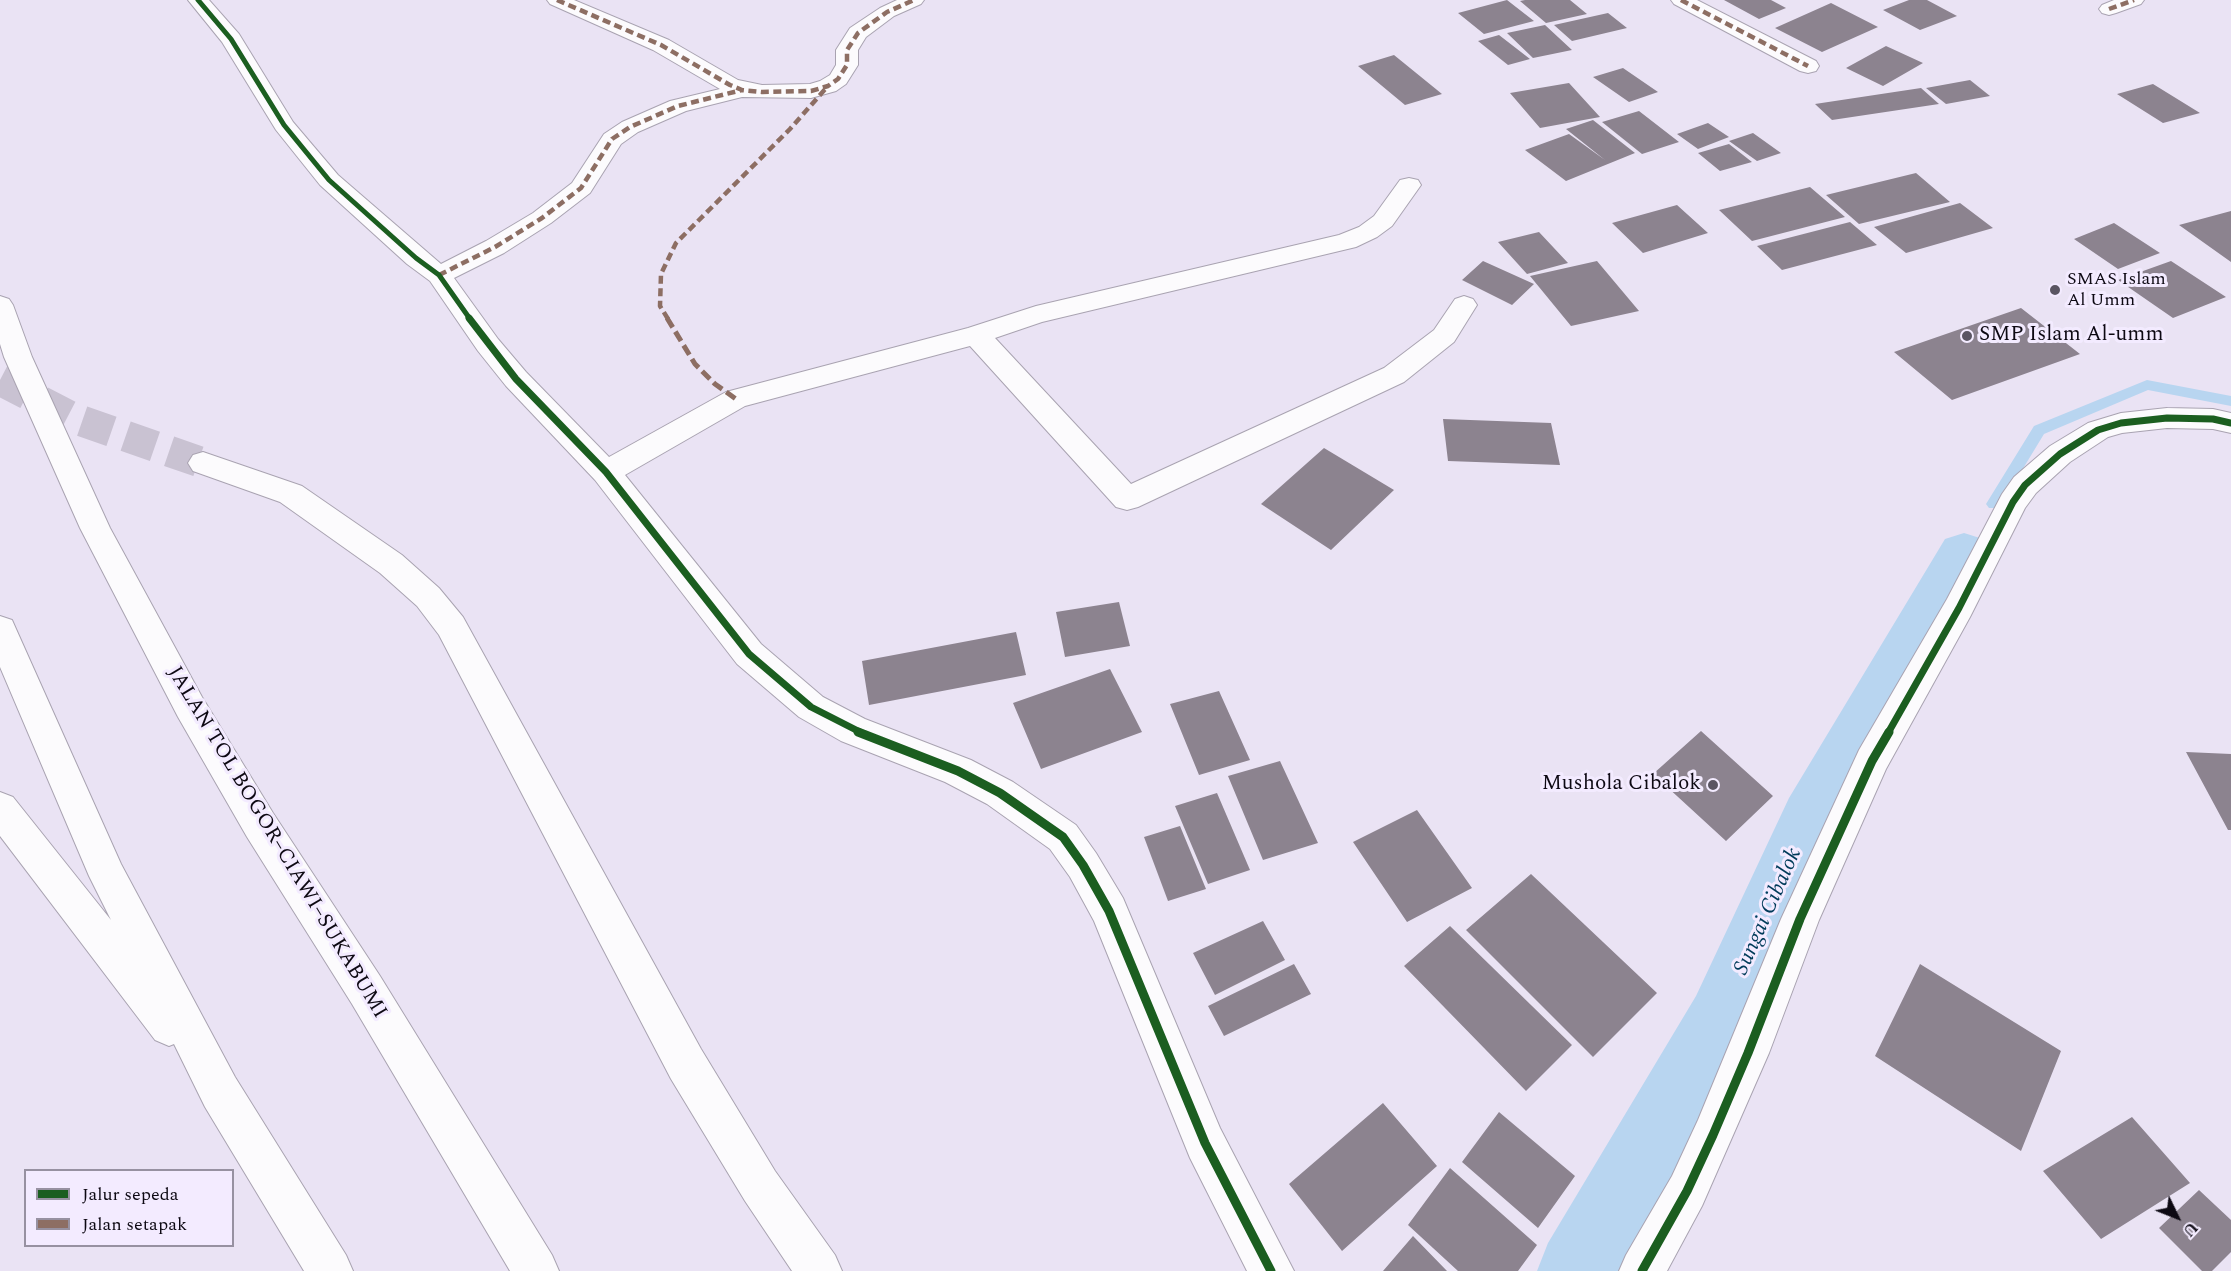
<!DOCTYPE html>
<meta charset="utf-8">
<style>
body{margin:0}
#map{position:relative;width:2231px;height:1271px;overflow:hidden;background:#eae3f4;font-family:Spectral,serif}
canvas{display:block}
.legend{position:absolute;left:24px;top:1169px;width:210px;height:78px;box-sizing:border-box;background:#f3ebff;border:2px solid #9791a1;margin:0;padding:8px 10px;list-style:none;font-size:18px;color:#0d0913}
.legend li{display:flex;align-items:center;gap:12px;height:30px}
.legend b{width:30px;border:2px solid #9791a1}
.north{position:absolute;left:2147px;top:1187px;width:60px;height:60px;-webkit-text-stroke:4px #f3ebff;paint-order:stroke;rotate:133deg;font-size:16px;font-weight:700;line-height:24px;text-align:center;color:#0d0913}
.north::after{content:'';display:block;margin:auto;width:21px;height:27px;background:#0d0913;clip-path:polygon(50% 0,100% 100%,50% 72%,0 100%)}
</style>
<div id="map">
<canvas width="2231" height="1271"></canvas>
<ul class="legend">
<li><b style="height:8px;background:#1b5e20"></b>Jalur sepeda</li>
<li><b style="height:8px;background:#8d6e63"></b>Jalan setapak</li>
</ul>
<div class="north">U</div>
</div>
<script>
const g = document.querySelector('canvas').getContext('2d');
g.lineJoin = 'round';
const poly = rows => new Path2D(rows.map(r => 'M' + r).join(''));
function paint(path, color) { g.fillStyle = color; g.fill(path, 'evenodd'); }
function trace(path, color, width, dash) { g.strokeStyle = color; g.lineWidth = width; g.lineCap = dash ? 'butt' : 'round'; g.setLineDash(dash || []); g.stroke(path); }
function label(font, color, halo, rows, align = 'center') {
  g.font = font + ' Spectral,serif'; g.lineWidth = 6; g.setLineDash([]); g.textBaseline = 'middle'; g.strokeStyle = halo; g.fillStyle = color; for (const [text, x, y, turn = 0] of rows) {
    g.save(); g.translate(x, y); g.rotate((+turn || 0) * Math.PI / 180); g.textAlign = isNaN(turn) ? turn : align; if (halo) g.strokeText(text, 0, 0); g.fillText(text, 0, 0); g.restore();
  }
}
const stream = poly([
 [2147,380,2231,396,2231,406,2148,390,2044,434,1999,508,1989,508,1986,504,2034,426,2147,380]
]);
const canal = poly([
 [1964,533,1983,539,1991,554,1836,832,1746,1046,1619,1271,1537,1271,1548,1243,1696,996,1789,798,1945,539,1964,533]
]);
const building = poly([
 [1507,0,1534,21,1484,34,1458,13],
 [1525,0,1570,0,1587,14,1546,23,1520,1],
 [1724,0,1771,0,1786,8,1759,19],
 [1909,0,1927,0,1957,16,1920,30,1883,10],
 [1831,3,1878,27,1822,52,1775,28],
 [1608,13,1627,28,1572,41,1554,25],
 [1545,25,1572,50,1533,58,1507,33],
 [1499,35,1530,59,1508,65,1478,41],
 [1886,46,1923,63,1883,86,1846,68],
 [1394,55,1442,94,1405,105,1358,66],
 [1623,68,1658,92,1629,102,1593,77],
 [1970,80,1990,96,1946,104,1926,88],
 [1569,83,1600,117,1540,128,1510,93],
 [2153,84,2200,113,2163,123,2117,94],
 [1921,88,1939,104,1832,120,1815,104],
 [1639,111,1679,142,1642,154,1602,122],
 [1593,120,1635,153,1566,181,1525,150,1569,134,1605,160,1566,129],
 [1708,123,1729,137,1698,149,1677,134],
 [1753,133,1781,153,1757,161,1729,141],
 [1729,144,1752,162,1720,171,1698,153],
 [1916,173,1950,202,1859,224,1826,195],
 [1810,187,1845,217,1752,241,1719,210],
 [1960,203,1993,228,1906,253,1874,227],
 [1677,205,1708,233,1643,253,1612,223],
 [2231,211,2231,262,2179,225],
 [1850,222,1877,245,1782,270,1757,246],
 [2114,223,2160,253,2118,269,2074,239],
 [1539,232,1568,263,1527,274,1498,242],
 [1483,261,1534,284,1512,305,1462,280],
 [1597,261,1639,311,1571,326,1530,276],
 [2171,261,2226,297,2173,318,2118,280],
 [2021,308,2080,354,1952,400,1894,352],
 [1443,419,1551,423,1560,465,1448,461],
 [1324,448,1394,490,1331,550,1261,504],
 [1119,602,1130,646,1065,657,1056,612],
 [1016,632,1026,675,869,705,862,661],
 [1110,669,1142,732,1041,769,1013,703],
 [1219,691,1250,760,1199,775,1170,704],
 [1701,731,1773,796,1726,841,1653,774],
 [2186,752,2231,754,2231,830,2228,830],
 [1280,761,1318,843,1263,860,1228,776],
 [1217,793,1250,870,1208,884,1175,806],
 [1417,810,1472,888,1407,922,1353,842],
 [1180,826,1206,889,1168,901,1144,837],
 [1531,874,1657,993,1593,1057,1466,930],
 [1263,921,1285,960,1215,995,1193,953],
 [1450,926,1572,1045,1526,1091,1404,966],
 [1294,964,1311,994,1224,1036,1208,1006],
 [1920,964,2061,1051,2021,1151,1875,1056],
 [1383,1103,1437,1166,1342,1251,1289,1184],
 [1499,1112,1575,1176,1538,1228,1462,1162],
 [2132,1117,2190,1183,2101,1239,2043,1171],
 [1450,1168,1537,1245,1518,1271,1458,1271,1408,1225],
 [2199,1190,2231,1220,2231,1252,2212,1271,2202,1271,2159,1228],
 [1413,1236,1447,1271,1383,1271]
]);
const highwayTunnel = poly([
 [0,380,73,418,203,463]
]);
const minor = poly([
 [188,0,209,0,239,34,293,122,338,175,441,264,486,241,533,213,572,183,604,134,622,122,670,101,720,89,653,50,550,4,547,0,574,0,669,40,738,80,762,85,810,84,820,81,830,75,836,65,836,50,850,28,880,8,897,0,924,0,921,4,894,16,866,37,858,50,858,65,846,84,836,91,811,98,742,97,686,111,638,132,621,144,590,193,551,223,504,253,454,278,498,339,526,372,609,457,726,392,968,328,1036,306,1339,235,1359,227,1374,216,1400,180,1409,178,1418,180,1421,185,1392,226,1377,237,1356,247,1042,322,995,338,1131,484,1384,368,1434,330,1455,299,1464,296,1473,299,1477,305,1454,342,1404,382,1138,507,1127,510,1116,507,970,346,745,406,625,475,761,644,823,697,865,719,971,760,1013,782,1076,825,1096,853,1123,898,1220,1128,1294,1271,1247,1271,1190,1158,1094,921,1070,877,1050,849,987,804,945,782,841,741,799,717,737,664,595,480,506,386,478,351,430,281,407,264,320,185,276,130,222,42,188,0],
 [1671,0,1697,0,1816,61,1819,66,1816,71,1808,73,1800,71,1674,4,1671,0],
 [2114,0,2144,0,2141,4,2116,13,2109,15,2102,13,2099,9,2102,5,2114,0],
 [2167,408,2213,409,2231,413,2231,433,2213,429,2167,428,2122,433,2108,437,2070,462,2036,493,2025,508,1970,617,1886,769,1819,920,1769,1053,1702,1206,1667,1271,1619,1271,1626,1255,1672,1176,1698,1120,1781,919,1859,750,1947,599,2002,494,2014,477,2050,446,2088,423,2121,413,2167,408]
]);
const highway = poly([
 [0,296,9,299,13,305,32,357,110,528,202,697,273,813,380,976,552,1255,559,1271,510,1271,352,1004,247,837,178,717,80,528,4,357,0,344,0,296],
 [203,452,302,486,402,555,439,588,463,617,701,1049,775,1171,835,1255,842,1271,792,1271,745,1201,671,1079,439,635,417,606,380,573,280,502,193,471,188,463,193,455,203,452],
 [0,616,12,620,16,629,121,864,235,1077,346,1255,353,1271,304,1271,205,1107,174,1044,169,1046,155,1040,0,836,0,792,13,797,111,920,89,876,0,667,0,616]
]);
const quietFar1 = poly([
 [557,0,661,45,730,85,742,90,762,92,811,91,828,86,838,79,847,65,847,50,858,33,887,12,914,0],
 [1681,0,1808,66],
 [2109,9,2134,0],
 [439,275,495,247,542,218,581,188,612,139,630,127,678,106,742,90],
 [668,319,660,306,661,274,676,243,790,129,828,86]
]);
const quiet = poly([
 [667,318,695,364,715,384,736,399]
]);
const cyclewayFar2 = poly([
 [198,0,231,39,284,125,329,180,416,258,439,275,470,319]
]);
const cyclewayFar1 = poly([
 [469,318,516,379,606,472,749,654,811,707,862,733],
 [1888,733,1959,608,2013,502,2025,485,2060,454,2098,430,2121,423,2167,418,2213,419,2231,423]
]);
const cycleway = poly([
 [858,732,958,771,1000,793,1063,837,1083,865,1109,911,1205,1143,1271,1271],
 [1642,1271,1687,1191,1713,1135,1748,1053,1800,919,1872,761,1889,732]
]);
const markers = [
 [2055,290,6,"#5a5562"],
 [1967,336,6,"#5a5562"],
 [1713,785,6,"#5a5562"]
];
const farPoinames = [
 ["SMAS Islam",2067,280],
 ["Al Umm",2067,301]
];
const poiNames = [
 ["SMP Islam Al-umm",1979,336],
 ["Mushola Cibalok",1701,785,"right"]
];
const streetNames = [
 ["JALAN TOL BOGOR–CIAWI–SUKABUMI",276,843,59]
];
const waterNames = [
 ["Sungai Cibalok",1769,912,-66]
];
paint(stream, '#b8d5f0');
paint(canal, '#b8d5f0');
paint(building, '#8c838f');
trace(highwayTunnel, '#c9c2d2', 31, [31, 15]);
trace(minor, '#a9a3b1', 2);
trace(highway, '#a9a3b1', 2);
paint(minor, '#fcfbfd');
paint(highway, '#fcfbfd');
trace(quietFar1, '#8d6e63', 4.5, [8, 4.5]);
trace(quiet, '#8d6e63', 5, [11, 5]);
trace(cyclewayFar2, '#1b5e20', 5);
trace(cyclewayFar1, '#1b5e20', 7);
trace(cycleway, '#1b5e20', 9);
for (const [x, y, r, color] of markers) { const dot = new Path2D(); dot.arc(x, y, r, 0, 2 * Math.PI); g.fillStyle = color; g.fill(dot); trace(dot, '#f3ebff', 2); }
label('18px', '#0d0913', '#f3ebff', farPoinames, 'left');
label('21px', '#0d0913', '#f3ebff', poiNames, 'left');
label('21px', '#0d0913', '#f3ebff', streetNames);
label('italic 22px', '#003b5a', '#f3ebff', waterNames);
</script>
